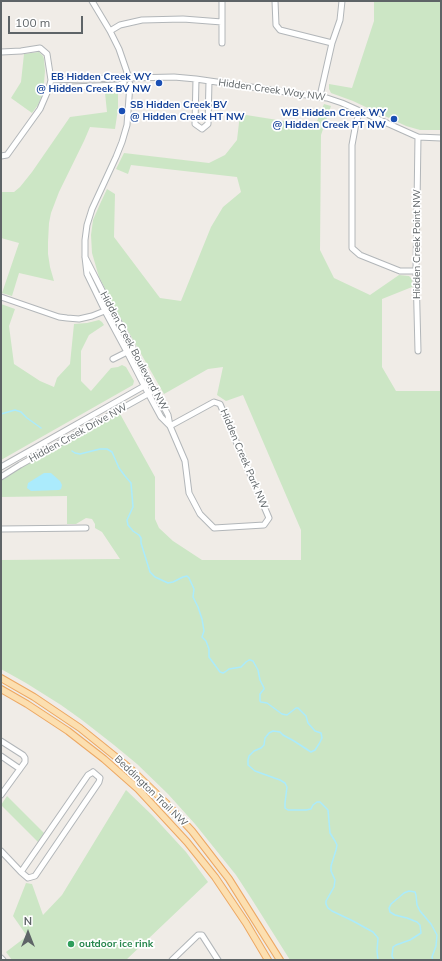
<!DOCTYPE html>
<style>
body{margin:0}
#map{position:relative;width:442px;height:961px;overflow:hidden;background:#f0ece7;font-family:Mulish,sans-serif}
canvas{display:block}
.frame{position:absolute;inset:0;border:2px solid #5e6467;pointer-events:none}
.north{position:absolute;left:8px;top:913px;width:40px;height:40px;-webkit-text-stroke:3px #fff;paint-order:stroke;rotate:0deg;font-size:11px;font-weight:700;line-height:16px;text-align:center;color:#5e6467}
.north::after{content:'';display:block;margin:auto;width:14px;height:18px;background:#5e6467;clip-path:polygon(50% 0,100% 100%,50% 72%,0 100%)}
.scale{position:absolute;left:8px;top:16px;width:75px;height:18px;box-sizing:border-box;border:2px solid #5e6467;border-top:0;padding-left:5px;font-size:12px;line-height:14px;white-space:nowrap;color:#5e6467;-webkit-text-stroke:3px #fff;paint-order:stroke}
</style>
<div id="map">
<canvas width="442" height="961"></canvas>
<div class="frame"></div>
<div class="north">N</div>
<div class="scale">100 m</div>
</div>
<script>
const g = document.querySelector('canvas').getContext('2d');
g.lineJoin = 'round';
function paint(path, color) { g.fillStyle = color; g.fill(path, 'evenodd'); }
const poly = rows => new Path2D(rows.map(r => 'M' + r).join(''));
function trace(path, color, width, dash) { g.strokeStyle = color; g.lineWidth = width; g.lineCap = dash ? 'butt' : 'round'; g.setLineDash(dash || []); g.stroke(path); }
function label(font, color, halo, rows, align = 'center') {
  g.font = font + ' Mulish,sans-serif'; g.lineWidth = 3.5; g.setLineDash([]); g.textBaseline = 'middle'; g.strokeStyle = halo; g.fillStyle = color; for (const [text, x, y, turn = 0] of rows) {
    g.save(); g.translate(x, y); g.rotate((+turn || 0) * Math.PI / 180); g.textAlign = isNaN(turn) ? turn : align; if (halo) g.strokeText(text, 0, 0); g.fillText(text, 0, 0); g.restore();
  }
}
const green = poly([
 [374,1,441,1,441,130,420,130,406,126,353,101,331,93,329,89,329,84,352,88,374,21],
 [39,52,43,56,44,59,45,71,44,83,42,95,38,105,32,113,11,98,21,82,24,54],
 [116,92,118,93,118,109,115,129,90,127,84,141,59,192,51,213,49,223,48,242,48,254,50,267,54,281,19,273,12,296,2,293,19,243,1,238,1,192,14,192,20,187,32,172,70,117,107,112,105,93],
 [324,104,331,106,321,135,320,250,334,278,370,295,399,275,409,276,412,279,412,287,382,299,382,367,396,391,441,391,441,960,290,960,251,898,236,875,195,824,168,794,137,764,114,745,82,720,61,705,26,683,1,669,1,560,120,559,102,532,95,528,95,524,92,519,86,518,76,524,67,524,67,496,1,497,1,479,119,412,155,477,155,519,159,528,173,541,202,560,301,560,301,530,243,395,226,401,217,395,223,367,208,369,164,394,116,310,99,277,92,253,91,235,93,220,100,204,107,189,115,194,114,237,160,298,181,301,211,227,223,207,241,192,237,177,131,165,128,174,116,169,124,153,209,163,225,155,237,140,240,114,315,126],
 [1,304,15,309,9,326,14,364,40,381,54,387,57,378,70,364,74,324,87,323,99,320,102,322,104,325,89,335,81,351,81,381,91,391,111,368,118,367,122,365,126,367,134,381,133,385,1,460],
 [126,790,152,815,186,852,208,882,126,960,12,960,6,952,27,936,13,916,26,883,32,884,43,915,62,895],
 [7,796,44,833,38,842,1,805]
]);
const water = poly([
 [44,473,51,473,60,481,62,485,61,489,59,490,31,491,27,488,28,483]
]);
const stream = poly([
 [1,414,15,410,21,412,27,418,41,428],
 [72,451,75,453,80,454,100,449,107,449,112,452,119,468,125,476,131,483,133,507,127,520,128,525,133,531,139,535,141,538,141,543,150,572,155,577,168,583,173,582,183,577,187,576,189,578,194,589,193,597,198,607,202,619,204,631,202,637,206,641,209,649,209,657,220,672,223,673,225,672,229,669,241,667,246,662,249,660,250,660,253,661,258,670,260,680,264,688,264,689,260,694,260,701,261,702,267,703,282,714,287,715,296,708,298,708,306,716,308,723,315,731,321,733,322,738,319,744,315,750,311,752,294,741,283,735,280,732,273,731,269,733,265,738,264,745,261,748,254,751,249,756,248,760,248,765,255,771,280,780,285,783,287,787,285,803,285,808,288,810,306,810,311,809,313,805,317,802,320,802,328,810,330,833,335,841,337,845,336,850,331,866,331,871,335,880,334,887,326,901,326,904,328,908,332,911,353,921,373,932,378,938,377,951,378,960],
 [394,960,392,956,393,947,396,945,410,940,421,933,420,925,417,922,407,918,395,915,390,912,389,908,391,904,404,893,409,891,415,892,416,895,417,905,420,911,431,924,437,935,436,946,432,957,433,960]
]);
const minor = poly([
 [92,1,110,31,119,49,129,78],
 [222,1,222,43],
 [275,1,276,25,280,30,332,43],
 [110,31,120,25,142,20,183,19,222,22],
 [1,52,21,51,40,48,47,54,51,80,49,88,40,109,7,155,1,156],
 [130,78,174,77,196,79,327,98,342,103,418,137,441,138],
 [196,79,195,124,202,129,208,124,209,81],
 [51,80,115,78,124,79],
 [130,84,127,125,122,142,116,157,92,209,87,225,85,240,85,257,87,274,105,311,127,352,148,393,161,417,170,426],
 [49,88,118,85,124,83],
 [320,96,332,43,340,20,342,1],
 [360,111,356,123,352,145,352,248,360,255,400,271,416,271],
 [85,257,111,308,133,348,147,377,155,390,168,415,170,426,185,461,189,493,200,514,214,528,264,525,269,518,220,404,214,402,170,426],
 [1,297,59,317,67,318,79,319,92,316,107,310],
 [418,351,416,271,418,137],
 [113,359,129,351],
 [1,467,146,385],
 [1,477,20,465,155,390],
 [1,529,86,528],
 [1,741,23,755,25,758,25,762,1,795],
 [1,756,20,769],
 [93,772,100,778,99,782,35,876,28,878,21,872,88,775,93,772],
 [1,851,21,872],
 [1,958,3,960],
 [172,960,198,935,202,935,218,960]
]);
const major = poly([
 [1,678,34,697,80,728,132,770,166,803,192,831,229,879,280,960],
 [1,689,27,704,68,731,104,759,138,789,187,842,215,877,246,923,268,960]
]);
const markers = [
 [159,83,4,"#1a4fb4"],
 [122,111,4,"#1a4fb4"],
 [394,119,4,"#1a4fb4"],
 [71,944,4,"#2e9e5b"]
];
const transitNames = [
 ["EB Hidden Creek WY",151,77],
 ["@ Hidden Creek BV NW",151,89],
 ["SB Hidden Creek BV",130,105,"left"],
 ["@ Hidden Creek HT NW",130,117,"left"],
 ["WB Hidden Creek WY",386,113],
 ["@ Hidden Creek PT NW",386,125]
];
const streetNames = [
 ["Hidden Creek Way NW",272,90,8],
 ["Hidden Creek Point NW",417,244,-90],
 ["Hidden Creek Boulevard NW",134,351,62],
 ["Hidden Creek Drive NW",78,433,-29],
 ["Hidden Creek Park NW",244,459,67],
 ["Beddington Trail NW",151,791,44]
];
const leisureNames = [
 ["outdoor ice rink",79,944]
];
paint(green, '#cce6c5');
paint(water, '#abebfc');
trace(stream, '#abebfc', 1.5);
trace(minor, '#b2b6b9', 7);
trace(major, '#eda863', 8);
trace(minor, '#fff', 5);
trace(major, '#fcdfb0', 6);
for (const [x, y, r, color] of markers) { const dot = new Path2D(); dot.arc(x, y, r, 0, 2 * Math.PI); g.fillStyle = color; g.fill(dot); trace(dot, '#fff', 1.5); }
label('bold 10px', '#164399', '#fff', transitNames, 'right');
label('10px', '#5e6467', '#fff', streetNames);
label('bold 10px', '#27864d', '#fff', leisureNames, 'left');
</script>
